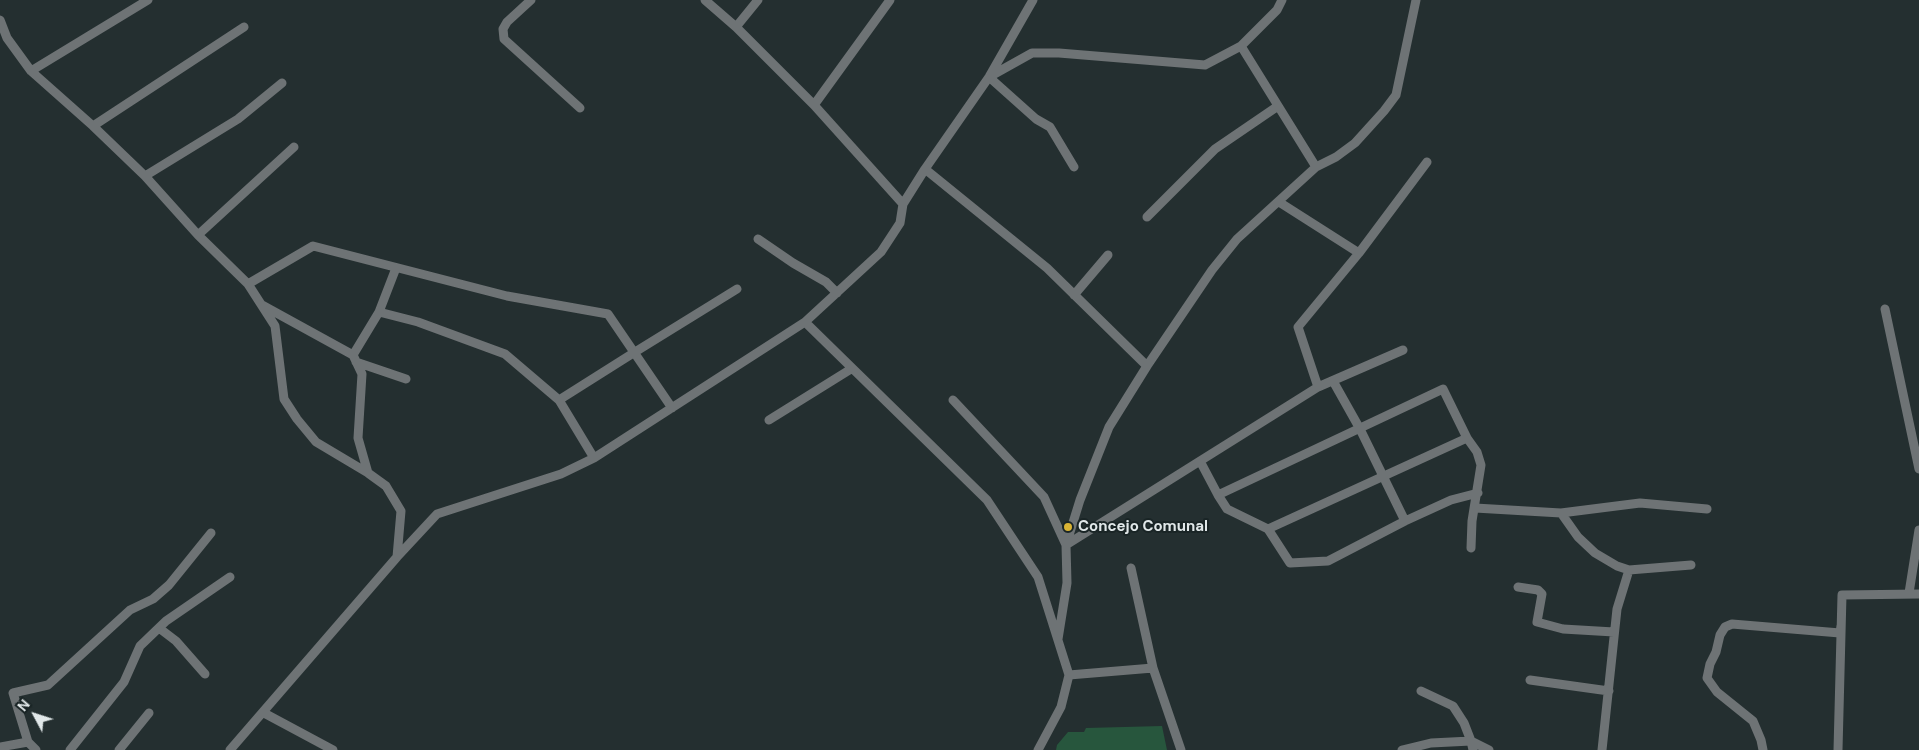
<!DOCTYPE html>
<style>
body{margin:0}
#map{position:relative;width:1919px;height:750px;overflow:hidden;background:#242f30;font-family:"DM Sans",sans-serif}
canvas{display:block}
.north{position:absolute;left:10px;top:690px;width:50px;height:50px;-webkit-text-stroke:4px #1a2526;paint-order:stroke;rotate:310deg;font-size:14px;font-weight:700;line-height:20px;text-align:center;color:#e1e8e9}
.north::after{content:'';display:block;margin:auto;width:18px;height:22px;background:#e1e8e9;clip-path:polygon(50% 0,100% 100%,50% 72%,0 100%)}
</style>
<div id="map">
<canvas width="1919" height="750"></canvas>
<div class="north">N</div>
</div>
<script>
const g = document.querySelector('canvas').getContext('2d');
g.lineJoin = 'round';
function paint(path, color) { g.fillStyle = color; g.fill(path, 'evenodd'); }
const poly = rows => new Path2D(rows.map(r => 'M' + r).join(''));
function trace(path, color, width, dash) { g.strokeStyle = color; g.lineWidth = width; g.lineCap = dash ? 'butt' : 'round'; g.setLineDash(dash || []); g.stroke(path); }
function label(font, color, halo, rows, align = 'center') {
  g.font = font + ' "DM Sans",sans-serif'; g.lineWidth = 4; g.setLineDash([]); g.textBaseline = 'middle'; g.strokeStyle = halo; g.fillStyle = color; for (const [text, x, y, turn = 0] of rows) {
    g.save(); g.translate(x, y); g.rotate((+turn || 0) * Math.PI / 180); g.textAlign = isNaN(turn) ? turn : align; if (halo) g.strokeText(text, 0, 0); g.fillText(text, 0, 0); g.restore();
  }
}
const green = poly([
 [1162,726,1167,750,1056,750,1057,745,1068,732,1084,732,1086,728]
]);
const minor = poly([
 [531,0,507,22,503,29,504,39,580,108],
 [0,20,7,38,31,71,93,126,145,176,198,235,248,284,275,326,284,399,297,419,316,442,368,473,386,486,401,511,397,557],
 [736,27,758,0],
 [1241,46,1277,10,1282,0],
 [31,71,148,0],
 [814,105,890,0],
 [93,126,244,27],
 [1316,167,1336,157,1355,143,1384,111,1396,95,1416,0],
 [925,169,1047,268,1147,366],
 [145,176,238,119,282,83],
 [1279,202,1359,253,1427,162],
 [903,204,925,169,989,77,1033,0],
 [1147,217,1215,149,1278,106],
 [198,235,294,147],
 [758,239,793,263,826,282,837,293],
 [248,284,313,246,507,296,608,314,672,408],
 [1074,295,1108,255],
 [262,305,353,355,362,374,358,438,368,473],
 [1885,309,1919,469],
 [379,312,418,322,505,354,559,400,594,458],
 [805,322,987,500,1038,577,1069,675,1061,707,1038,750],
 [353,355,379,312,396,268],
 [356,362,406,379],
 [1333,381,1360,429,1405,521],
 [1318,387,1403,350],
 [559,400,635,352,737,289],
 [953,400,1044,497,1066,545,1080,500,1109,427,1147,366,1212,270,1237,239,1316,167,1241,46,1205,65,1059,53,1032,53,989,77,1036,119,1050,127,1074,167],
 [769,420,851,369],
 [1467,438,1477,452,1481,465,1472,521,1471,548],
 [1200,461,1218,495,1227,509,1268,529,1467,438,1443,389,1218,495],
 [1475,508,1561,513,1640,503,1707,509],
 [1561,513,1578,537,1595,553,1617,566,1629,570,1691,565],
 [1268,529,1290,563,1328,561,1405,521,1451,500,1478,493],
 [1131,568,1153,668],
 [1518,587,1538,590,1542,594,1537,622,1563,629,1614,632],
 [1909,593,1919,530],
 [159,628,176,641,205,674],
 [1058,639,1067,583,1066,545,1318,387,1298,327,1359,253],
 [1069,675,1153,668,1181,750],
 [1530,680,1609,691],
 [1421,691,1453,706,1464,723,1471,741,1489,750],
 [264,713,333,750],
 [0,747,28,742],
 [36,750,28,742,13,693,48,685,130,610,153,599,169,585,211,533],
 [70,750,124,682,140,646,166,621,230,577],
 [119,750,149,713],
 [230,750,397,557,437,514,561,474,594,458,805,322,881,252,900,223,903,204,814,105,736,27,705,0],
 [1402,750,1431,743,1471,741,1473,750],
 [1602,750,1617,609,1629,570],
 [1763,750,1761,740,1753,721,1717,692,1707,678,1710,664,1716,652,1720,635,1725,627,1732,624,1840,633,1841,626],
 [1838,750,1842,595,1919,594]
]);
const markers = [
 [1068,527,5,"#d9b334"]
];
const poiNames = [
 ["Concejo Comunal",1078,527]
];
paint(green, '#27563d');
trace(minor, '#6e7375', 9);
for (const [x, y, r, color] of markers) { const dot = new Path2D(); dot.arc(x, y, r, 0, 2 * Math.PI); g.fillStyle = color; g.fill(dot); trace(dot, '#1a2526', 2); }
label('bold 15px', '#e1e8e9', '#1a2526', poiNames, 'left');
</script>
